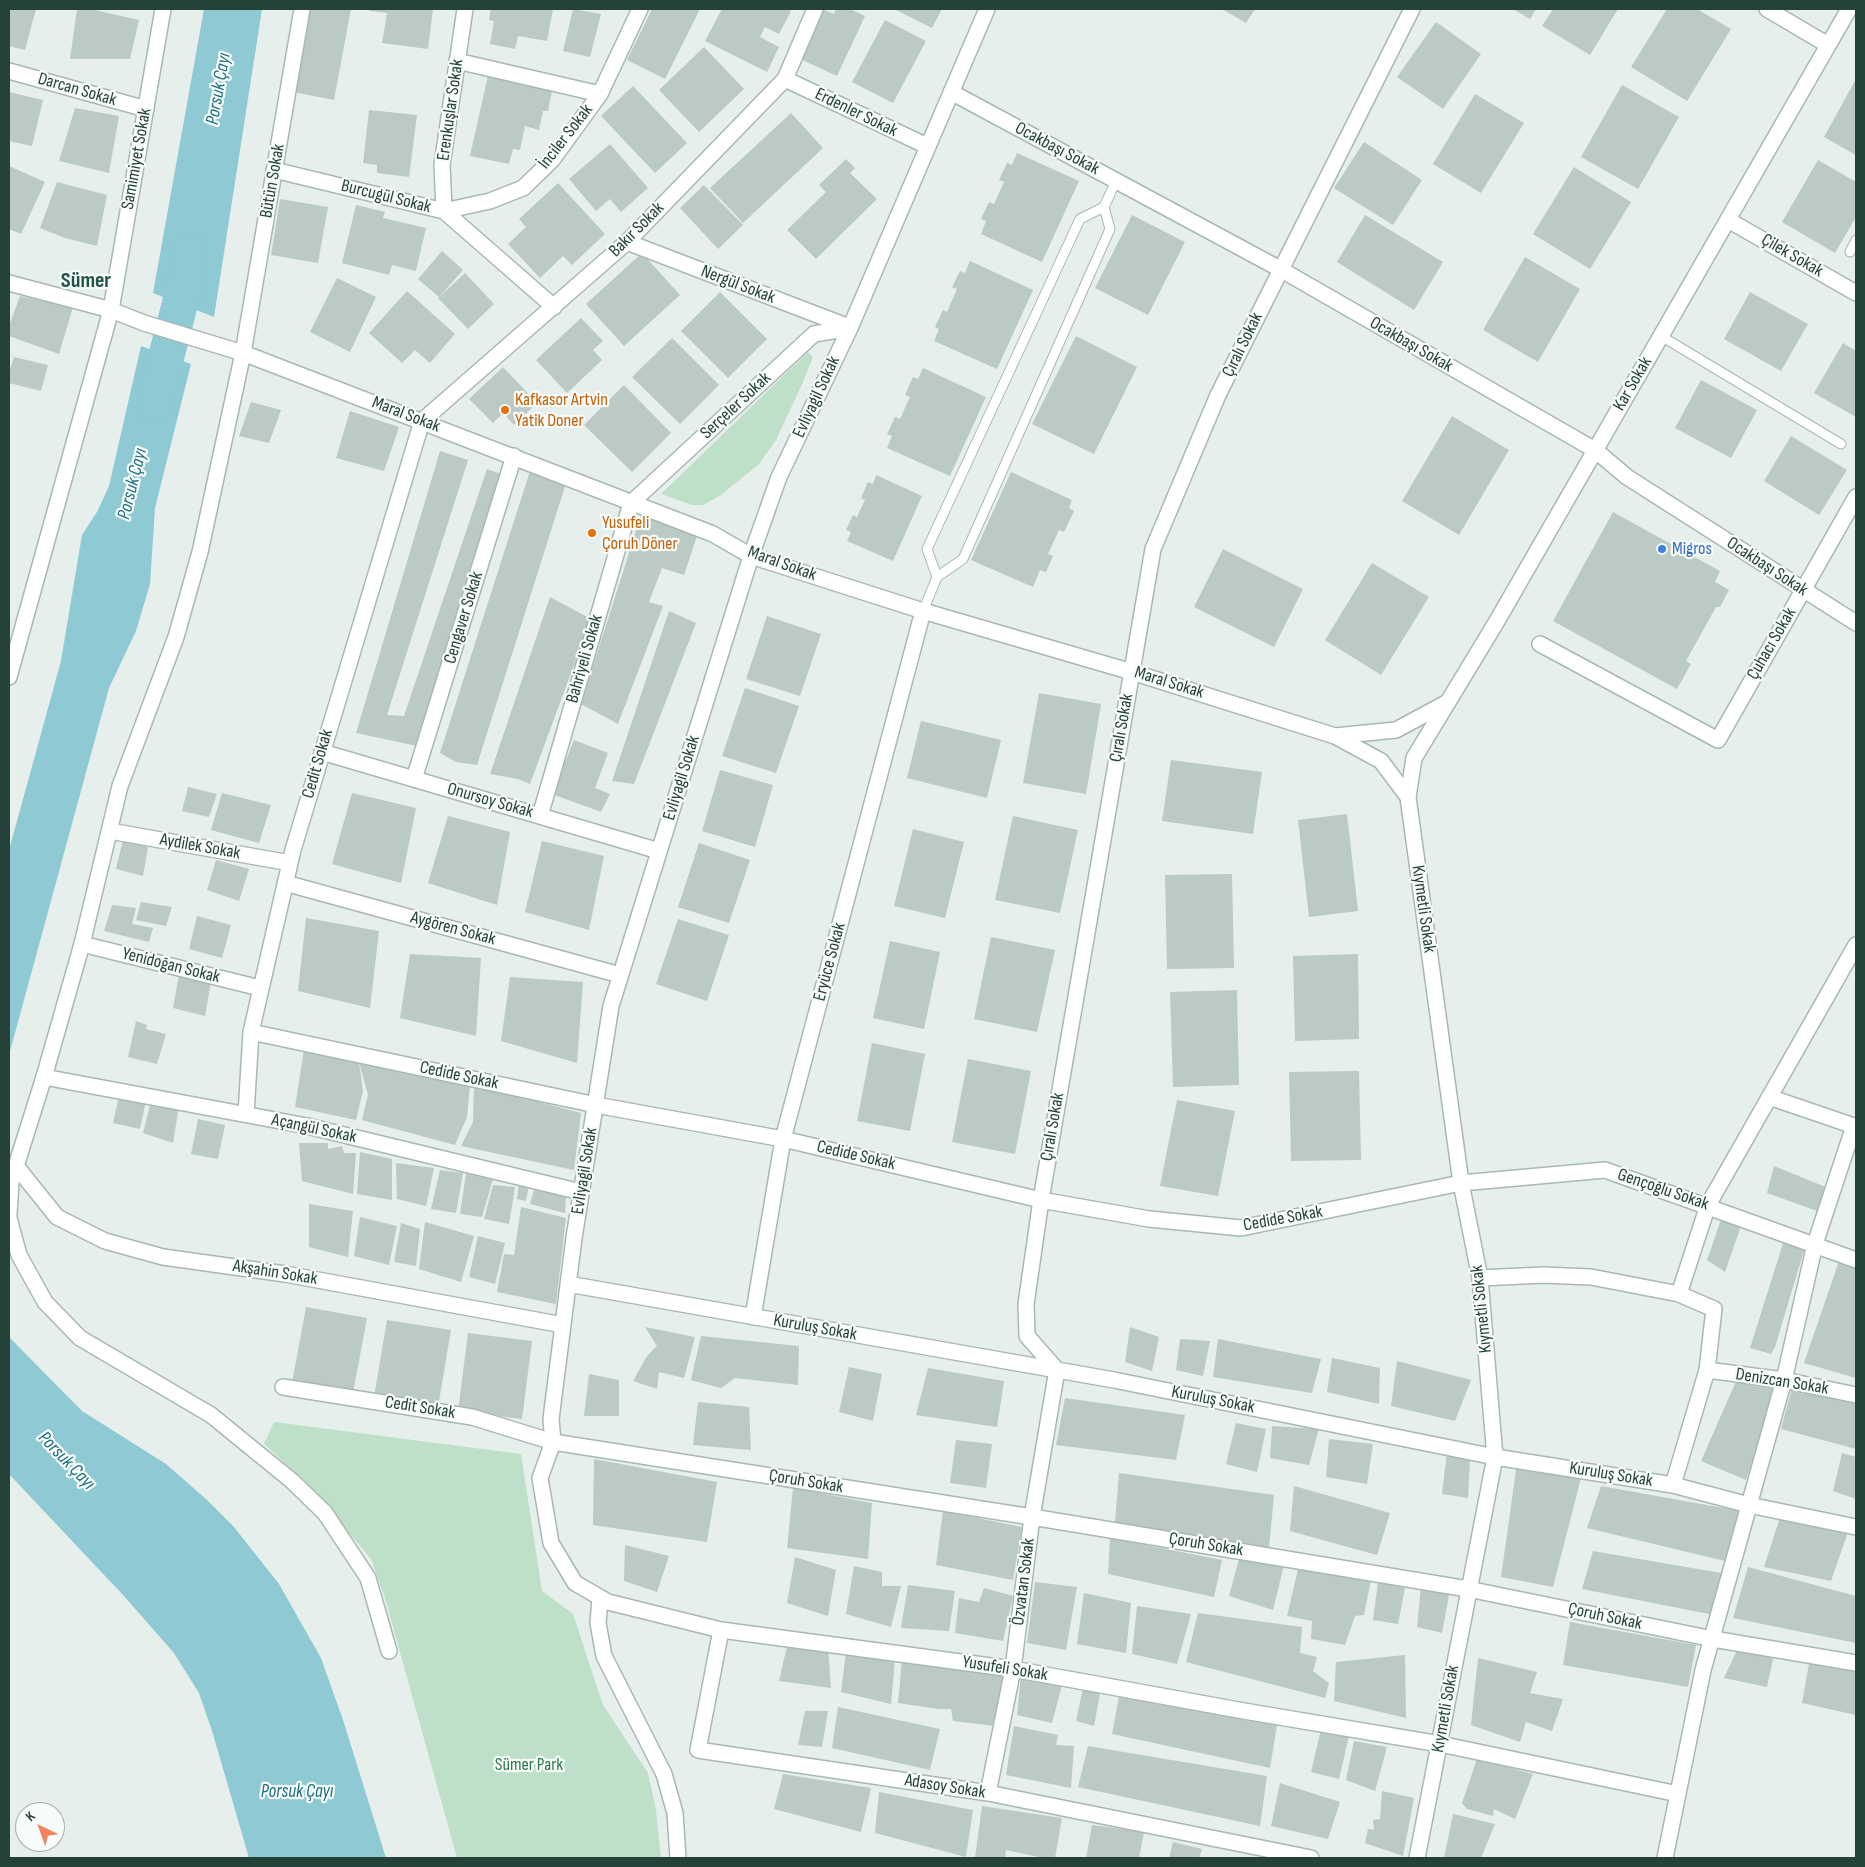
<!DOCTYPE html>
<meta charset="utf-8">
<style>
body{margin:0}
#map{position:relative;width:1865px;height:1867px;overflow:hidden;background:#e6efeb;font-family:"Sofia Sans Condensed",sans-serif}
canvas{display:block}
.frame{position:absolute;inset:0;border:10px solid #24423a;pointer-events:none}
.north{position:absolute;left:15px;top:1802px;width:50px;height:50px;box-sizing:border-box;background:#f7fbf9;border:1px solid #a3b1ad;border-radius:50%;rotate:318deg;font-size:14px;font-weight:700;line-height:20px;text-align:center;color:#24423a}
.north::after{content:'';display:block;margin:auto;width:18px;height:22px;background:#f4845f;clip-path:polygon(50% 0,100% 100%,50% 72%,0 100%)}
</style>
<div id="map">
<canvas width="1865" height="1867"></canvas>
<div class="frame"></div>
<div class="north">K</div>
</div>
<script>
const g = document.querySelector('canvas').getContext('2d');
g.lineJoin = 'round';
function paint(path, color) { g.fillStyle = color; g.fill(path, 'evenodd'); }
const poly = rows => new Path2D(rows.map(r => 'M' + r).join(''));
function trace(path, color, width, dash) { g.strokeStyle = color; g.lineWidth = width; g.lineCap = dash ? 'butt' : 'round'; g.setLineDash(dash || []); g.stroke(path); }
function label(font, color, halo, rows, align = 'center') {
  g.font = font + ' "Sofia Sans Condensed",sans-serif'; g.lineWidth = 4.5; g.setLineDash([]); g.textBaseline = 'middle'; g.strokeStyle = halo; g.fillStyle = color; for (const [text, x, y, turn = 0] of rows) {
    g.save(); g.translate(x, y); g.rotate((+turn || 0) * Math.PI / 180); g.textAlign = isNaN(turn) ? turn : align; if (halo) g.strokeText(text, 0, 0); g.fillText(text, 0, 0); g.restore();
  }
}
const green = poly([
 [808,352,813,357,803,382,776,440,759,464,721,495,703,505,692,505,661,494],
 [274,1422,521,1454,542,1591,573,1614,603,1705,648,1773,656,1810,661,1858,457,1858,385,1598,371,1559,308,1484,264,1444]
]);
const water = poly([
 [204,9,262,9,214,317,153,293],
 [141,346,191,364,155,508,150,584,136,631,109,688,9,1055,9,850,61,661,82,535,97,512,109,486],
 [9,1337,82,1411,166,1464,206,1499,234,1527,279,1584,321,1658,344,1723,386,1858,249,1858,213,1734,199,1693,174,1653,123,1595,9,1474]
]);
const river = poly([
 [154,404,184,288,190,254]
]);
const building = poly([
 [9,9,36,9,25,50,9,46],
 [77,9,90,9,139,20,130,59,70,59],
 [304,9,351,9,334,100,288,91],
 [370,9,433,9,428,49,382,43,387,13,370,11],
 [491,9,553,9,547,41,518,36,515,49,490,44,494,21,489,20],
 [573,9,601,14,590,57,563,51],
 [652,9,700,9,665,79,627,60],
 [722,9,787,9,791,11,779,34,765,27,760,37,779,47,767,72,705,41],
 [822,9,834,14,836,9,850,9,865,16,837,76,798,58],
 [894,9,942,9,932,28],
 [1222,9,1255,9,1246,23],
 [1513,9,1536,9,1530,19],
 [1553,9,1618,9,1590,55,1542,26],
 [1667,9,1697,9,1731,29,1687,101,1631,67],
 [885,20,926,41,893,103,852,82],
 [1436,22,1481,54,1443,109,1397,77],
 [704,47,744,89,699,132,659,90],
 [489,71,553,86,548,111,543,111,539,130,525,126,520,150,513,149,509,164,470,156],
 [1856,79,1856,155,1824,137],
 [1622,85,1679,117,1638,189,1581,157],
 [633,86,687,143,655,173,601,116],
 [9,92,43,100,32,146,9,141],
 [1475,94,1524,123,1481,193,1433,164],
 [75,108,119,116,109,173,59,161],
 [369,110,417,115,409,177,377,173,377,165,363,163],
 [791,113,823,148,743,223,710,188],
 [1364,142,1422,180,1393,225,1334,188],
 [610,144,648,188,621,212,610,199,596,211,569,179],
 [1017,153,1079,181,1042,262,981,234,986,221,981,219,989,202,994,204,1004,182,999,180,1007,163,1012,165],
 [846,159,855,168,850,173,877,199,816,259,787,230,826,192,819,185],
 [1818,160,1856,182,1856,217,1835,253,1782,222],
 [9,166,45,182,21,234,9,229],
 [1574,167,1631,202,1590,269,1533,234],
 [57,182,107,195,97,246,65,238,40,228],
 [558,183,605,234,572,265,563,256,540,278,508,244,526,227,519,219],
 [704,185,743,225,718,249,680,208],
 [280,199,328,207,318,263,271,255],
 [356,205,385,212,383,218,426,228,416,271,392,265,389,275,342,263],
 [1132,215,1185,242,1148,315,1095,288],
 [1365,215,1443,262,1414,310,1337,262],
 [442,251,463,270,439,297,418,279],
 [642,253,680,295,624,346,586,304],
 [1525,257,1580,289,1538,362,1483,330],
 [970,261,1033,290,997,369,934,341,939,329,935,327,943,310,947,312,957,289,952,287,960,271,965,273],
 [465,273,494,304,468,329,438,298],
 [337,278,376,297,350,352,310,332],
 [407,291,455,334,430,363,415,350,402,363,369,333],
 [720,292,767,339,728,378,681,331],
 [1750,292,1808,324,1781,371,1724,339],
 [20,296,73,307,59,354,9,336,9,326],
 [581,318,603,341,593,350,602,360,567,393,536,360],
 [1076,336,1137,367,1094,454,1032,424],
 [672,338,719,385,680,424,632,377],
 [1843,343,1856,351,1856,417,1814,393],
 [14,357,48,365,41,391,9,383,9,372],
 [503,367,537,403,514,425,503,413,493,423,469,399],
 [923,368,986,397,950,476,887,448,892,436,887,434,895,417,900,419,910,397,905,395,913,377,918,379],
 [1701,380,1757,410,1731,458,1675,428],
 [624,385,671,433,632,472,584,425],
 [251,402,281,410,269,443,239,436],
 [350,411,399,427,384,471,336,458],
 [1452,416,1509,450,1459,535,1402,501],
 [1791,436,1847,470,1819,515,1764,481],
 [440,451,468,460,387,715,404,716,487,469,510,477,417,746,356,733],
 [530,471,567,480,477,765,456,762,440,753],
 [1011,472,1072,500,1069,508,1074,511,1064,532,1059,530,1048,554,1053,556,1046,572,1040,570,1033,587,971,560],
 [876,475,922,496,893,561,847,541,851,532,846,530,853,515,857,517,865,500,861,498,868,482,873,484],
 [1613,512,1720,571,1715,582,1729,590,1720,607,1716,607,1686,661,1691,664,1677,689,1553,621],
 [641,515,699,530,684,575,662,568,649,602,663,606,618,724,581,704],
 [1223,549,1303,589,1274,647,1194,607],
 [1372,563,1429,597,1381,675,1325,640],
 [550,597,591,619,530,784,518,779,490,774],
 [669,611,696,623,634,784,612,781],
 [767,616,821,634,800,696,746,679],
 [745,688,799,706,776,773,722,756],
 [1039,693,1101,704,1086,794,1023,783],
 [921,721,1001,740,987,798,907,778],
 [574,740,608,753,595,788,610,794,601,812,552,794],
 [1171,760,1262,772,1253,834,1162,821],
 [720,770,773,785,755,847,702,831],
 [188,787,217,794,209,817,182,811],
 [222,793,271,805,259,843,211,830],
 [352,793,416,808,401,883,332,864],
 [1347,814,1358,911,1309,917,1298,820],
 [448,816,510,832,497,905,428,883],
 [1013,816,1078,830,1060,913,995,900],
 [913,829,964,842,945,918,894,906],
 [123,840,148,847,143,876,116,869],
 [542,841,604,856,589,930,525,912],
 [699,843,750,860,729,923,678,907],
 [216,860,249,869,239,901,207,890],
 [1232,874,1234,968,1167,969,1165,875],
 [141,902,172,907,166,926,136,920],
 [112,905,136,908,132,924,153,928,149,942,104,931],
 [197,916,231,925,222,958,189,949],
 [306,918,379,931,370,1008,298,991],
 [678,919,729,935,707,1001,656,984],
 [991,937,1055,950,1037,1032,974,1019],
 [890,941,940,952,924,1029,873,1018],
 [410,954,481,958,476,1036,400,1018],
 [1358,954,1359,1039,1295,1041,1293,956],
 [179,975,211,982,205,1016,173,1008],
 [510,977,583,982,577,1063,501,1041],
 [1237,990,1239,1085,1173,1087,1170,992],
 [136,1021,147,1025,146,1029,166,1034,157,1064,128,1057],
 [872,1043,925,1054,910,1131,857,1121],
 [304,1050,470,1084,467,1117,455,1145,362,1120,368,1095,359,1062,363,1091,356,1120,295,1107],
 [968,1059,1031,1071,1015,1154,952,1142],
 [1359,1071,1361,1160,1291,1161,1289,1072],
 [474,1085,581,1113,574,1170,461,1146,473,1122],
 [119,1096,146,1101,140,1129,113,1123],
 [1177,1100,1235,1111,1218,1196,1160,1186],
 [151,1101,179,1106,173,1143,143,1133],
 [198,1119,225,1125,218,1159,191,1154],
 [299,1143,328,1143,328,1149,342,1146,344,1153,356,1153,353,1194,302,1181],
 [360,1152,392,1159,392,1200,357,1194],
 [396,1163,434,1168,426,1206,397,1199],
 [1774,1166,1828,1188,1820,1212,1767,1193],
 [440,1170,463,1173,456,1213,431,1209],
 [466,1174,493,1179,482,1217,460,1214],
 [519,1182,529,1185,526,1201,517,1199],
 [493,1185,515,1187,509,1224,484,1219],
 [534,1190,566,1195,565,1213,530,1204],
 [309,1204,353,1211,348,1257,309,1247],
 [521,1207,566,1218,556,1304,497,1292,504,1254,514,1255],
 [1723,1214,1743,1220,1725,1272,1707,1260],
 [360,1217,397,1226,389,1265,354,1256],
 [425,1222,474,1236,461,1282,419,1269],
 [401,1223,420,1229,416,1266,394,1262],
 [478,1236,505,1243,495,1284,469,1277],
 [1785,1237,1805,1247,1775,1347,1771,1354,1750,1348],
 [1840,1258,1856,1265,1856,1378,1804,1363],
 [306,1307,367,1318,353,1393,292,1383],
 [387,1320,451,1330,438,1407,374,1397],
 [645,1327,695,1337,684,1378,659,1372,657,1389,633,1381,647,1356,657,1346],
 [1130,1327,1159,1337,1152,1371,1125,1362],
 [468,1333,532,1341,522,1419,458,1411],
 [701,1336,799,1346,798,1385,735,1378,721,1388,691,1380],
 [1180,1339,1210,1341,1203,1376,1176,1370],
 [1218,1339,1321,1359,1312,1393,1213,1377],
 [1332,1358,1380,1368,1379,1404,1327,1392],
 [1397,1361,1471,1380,1455,1421,1391,1406],
 [849,1367,882,1374,873,1421,839,1412],
 [928,1368,1004,1381,997,1427,916,1415],
 [589,1374,619,1380,619,1416,584,1416],
 [1737,1379,1778,1385,1746,1480,1701,1461],
 [1792,1388,1856,1404,1856,1449,1781,1429],
 [1065,1398,1185,1415,1176,1460,1056,1445],
 [698,1402,749,1407,751,1450,693,1445],
 [1236,1423,1266,1429,1257,1472,1226,1464],
 [1272,1426,1319,1429,1309,1465,1270,1458],
 [1329,1439,1373,1444,1367,1484,1326,1477],
 [956,1440,992,1444,986,1488,950,1483],
 [1447,1452,1470,1459,1468,1498,1442,1494],
 [1842,1453,1856,1457,1856,1499,1833,1491],
 [594,1459,717,1482,707,1542,593,1525],
 [1517,1463,1581,1478,1553,1587,1501,1577],
 [1119,1473,1274,1495,1269,1548,1115,1524],
 [1294,1486,1390,1513,1377,1555,1290,1531],
 [1601,1486,1740,1511,1729,1562,1587,1528],
 [793,1488,872,1503,868,1559,787,1548],
 [943,1511,1022,1527,1013,1580,936,1565],
 [1781,1514,1848,1532,1831,1581,1764,1567],
 [1110,1538,1222,1560,1214,1597,1108,1574],
 [625,1545,669,1556,657,1592,624,1581],
 [1593,1551,1727,1574,1714,1615,1582,1589],
 [1240,1555,1284,1565,1273,1610,1229,1596],
 [795,1557,836,1570,828,1616,787,1603],
 [854,1566,882,1572,882,1586,901,1586,891,1627,846,1614],
 [1748,1567,1856,1596,1856,1643,1733,1618],
 [1298,1569,1371,1580,1364,1615,1355,1616,1345,1645,1311,1639,1312,1621,1287,1616],
 [1035,1582,1077,1587,1066,1650,1027,1643],
 [1378,1582,1405,1588,1398,1624,1373,1620],
 [908,1585,955,1591,949,1631,901,1628],
 [1421,1587,1449,1595,1442,1633,1417,1627],
 [984,1588,1013,1596,1003,1641,955,1633,959,1598,979,1602],
 [1084,1593,1131,1603,1126,1653,1077,1644],
 [1137,1606,1191,1614,1177,1664,1132,1654],
 [1198,1613,1302,1627,1300,1653,1317,1657,1313,1671,1329,1683,1325,1698,1186,1662],
 [1570,1622,1696,1645,1688,1687,1563,1665],
 [788,1642,828,1647,831,1688,779,1681],
 [1740,1644,1773,1659,1767,1687,1724,1678],
 [846,1652,895,1660,891,1704,841,1692],
 [1405,1655,1406,1718,1334,1701,1336,1662],
 [1478,1658,1537,1672,1530,1693,1563,1699,1552,1731,1526,1722,1520,1742,1471,1725],
 [1810,1658,1856,1670,1856,1715,1802,1703],
 [902,1659,1003,1675,995,1726,953,1721,951,1709,938,1709,898,1703],
 [1021,1675,1063,1681,1052,1723,1017,1715],
 [1083,1688,1101,1688,1094,1726,1076,1721],
 [1119,1696,1278,1719,1270,1768,1112,1734],
 [838,1707,940,1729,930,1770,832,1748],
 [805,1711,828,1711,822,1747,798,1745],
 [1014,1726,1058,1735,1056,1745,1074,1746,1071,1788,1006,1775],
 [1321,1729,1349,1736,1339,1779,1311,1772],
 [1354,1741,1387,1747,1375,1791,1346,1780],
 [1088,1746,1267,1776,1260,1826,1078,1787],
 [1477,1759,1533,1774,1515,1819,1494,1809,1493,1816,1467,1809,1462,1803],
 [783,1774,871,1788,861,1832,774,1809],
 [1280,1783,1340,1802,1328,1839,1271,1826],
 [1382,1791,1414,1798,1403,1856,1365,1843,1368,1829,1374,1830,1373,1820,1380,1819],
 [879,1792,973,1810,966,1857,875,1833],
 [982,1806,1062,1818,1055,1858,1043,1858,1006,1850,1005,1858,975,1858],
 [1453,1814,1495,1824,1481,1858,1444,1858],
 [1092,1825,1144,1832,1139,1858,1086,1858],
 [1173,1842,1202,1849,1199,1858,1169,1858]
]);
const service = poly([
 [1850,252,1856,240],
 [1661,336,1841,444],
 [937,577,927,549,1080,219,1104,207,1116,181],
 [923,611,937,577,963,559,1110,229,1104,207]
]);
const minor = poly([
 [987,9,850,328,779,477,751,556,611,1006,574,1238,551,1419,553,1442,540,1478,551,1543,575,1583,608,1602,721,1630,1013,1669,1244,1711,1440,1744,1678,1794],
 [1767,9,1828,45],
 [457,61,600,94],
 [9,71,146,109],
 [785,79,927,146],
 [951,92,1280,269,1595,450,1627,477,1856,623],
 [274,170,444,211,554,307],
 [444,211,490,201,523,188,552,160,600,94,640,9],
 [444,211,442,165,465,9],
 [1728,220,1856,293],
 [627,242,849,327],
 [243,353,302,9],
 [1540,644,1718,740,1856,497],
 [9,677,111,310,163,9],
 [1335,736,1381,761,1408,797],
 [322,752,659,851],
 [414,779,514,456],
 [540,816,631,503,814,334,850,328],
 [110,831,290,863],
 [285,883,620,975],
 [82,944,260,988],
 [251,1032,596,1105,783,1139,1041,1200,1149,1219,1241,1228,1461,1183,1605,1170,1856,1260],
 [44,1077,307,1126,581,1192],
 [1769,1097,1854,1126],
 [246,1114,251,1032,293,850,422,421,627,242,785,79,815,9],
 [16,1166,57,1217,105,1241,163,1257,285,1274,563,1325],
 [1480,1278,1543,1275,1591,1277,1679,1294,1708,1205,1856,945],
 [568,1284,1114,1380,1495,1457,1673,1485,1749,1505,1856,1527],
 [753,1317,783,1139,923,611],
 [1057,1370,1027,1336,1026,1304,1041,1200,1153,549,1218,395,1412,9],
 [1707,1370,1784,1380,1856,1395],
 [283,1387,472,1417,553,1442,1032,1517,1468,1589,1713,1639,1856,1663],
 [1673,1485,1707,1370,1714,1309,1679,1294],
 [600,1598,598,1623,604,1656,664,1774,675,1813,678,1858],
 [721,1630,698,1750,988,1793,1311,1858],
 [988,1793,1013,1669,1032,1517,1057,1370],
 [1417,1858,1495,1457,1480,1278,1461,1183,1408,797,1414,758,1448,702],
 [1665,1858,1703,1670,1784,1380,1815,1244,1854,1126,1856,1127]
]);
const tertiary = poly([
 [9,283,111,310,144,323,243,353,713,534,751,556,923,611,1132,672,1335,736,1396,730,1448,702,1497,621,1849,9],
 [9,1214,11,1182,44,1077,82,944,120,786,176,637,200,552,243,353],
 [9,1218,19,1255,45,1302,80,1338,211,1415,292,1481,325,1513,368,1578,389,1651]
]);
const markers = [
 [505,410,5,"#e8710a"],
 [592,533,5,"#e8710a"],
 [1662,549,5,"#3f7fe0"]
];
const streetNames = [
 ["Darcan Sokak",77,90,16],
 ["Erenkuşlar Sokak",451,110,-82],
 ["Erdenler Sokak",856,113,26],
 ["İnciler Sokak",566,137,-52],
 ["Ocakbaşı Sokak",1057,149,28],
 ["Samimiyet Sokak",137,159,-80],
 ["Bütün Sokak",273,181,-80],
 ["Burcugül Sokak",386,197,14],
 ["Bakır Sokak",637,230,-45],
 ["Çilek Sokak",1792,256,30],
 ["Nergül Sokak",738,285,21],
 ["Çıralı Sokak",1243,345,-64],
 ["Ocakbaşı Sokak",1411,345,30],
 ["Kar Sokak",1633,384,-60],
 ["Evliyagil Sokak",817,397,-65],
 ["Serçeler Sokak",736,406,-43],
 ["Maral Sokak",406,415,21],
 ["Maral Sokak",782,564,20],
 ["Ocakbaşı Sokak",1767,567,33],
 ["Cengaver Sokak",464,618,-73],
 ["Çuhacı Sokak",1772,644,-60],
 ["Bahriyeli Sokak",585,659,-74],
 ["Maral Sokak",1169,683,17],
 ["Çıralı Sokak",1122,728,-80],
 ["Cedit Sokak",318,764,-74],
 ["Evliyagil Sokak",682,778,-73],
 ["Onursoy Sokak",490,801,16],
 ["Aydilek Sokak",200,847,10],
 ["Kıymetli Sokak",1423,909,82],
 ["Aygören Sokak",453,929,15],
 ["Eryüce Sokak",830,962,-75],
 ["Yenidoğan Sokak",171,966,14],
 ["Cedide Sokak",459,1076,12],
 ["Çıralı Sokak",1053,1127,-80],
 ["Açangül Sokak",314,1129,12],
 ["Cedide Sokak",856,1156,13],
 ["Evliyagil Sokak",585,1171,-81],
 ["Gençoğlu Sokak",1663,1190,19],
 ["Cedide Sokak",1283,1219,-10],
 ["Akşahin Sokak",275,1273,9],
 ["Kıymetli Sokak",1482,1309,-96],
 ["Kuruluş Sokak",815,1328,10],
 ["Denizcan Sokak",1782,1382,9],
 ["Kuruluş Sokak",1213,1400,11],
 ["Cedit Sokak",420,1408,9],
 ["Kuruluş Sokak",1611,1475,9],
 ["Çoruh Sokak",806,1482,9],
 ["Çoruh Sokak",1206,1545,9],
 ["Özvatan Sokak",1024,1582,-83],
 ["Çoruh Sokak",1605,1617,12],
 ["Yusufeli Sokak",1005,1669,9],
 ["Kıymetli Sokak",1446,1709,-80],
 ["Adasoy Sokak",945,1787,9]
];
const foodNames = [
 ["Kafkasor Artvin",515,400],
 ["Yatik Doner",515,421],
 ["Yusufeli",602,523],
 ["Çoruh Döner",602,544]
];
const shopNames = [
 ["Migros",1672,549]
];
const parkNames = [
 ["Sümer Park",529,1765]
];
const waterNames = [
 ["Porsuk Çayı",219,89,-80],
 ["Porsuk Çayı",133,484,-76],
 ["Porsuk Çayı",66,1461,46],
 ["Porsuk Çayı",297,1792]
];
const districtNames = [
 ["Sümer",86,281]
];
paint(green, '#bfe0c8');
paint(water, '#8ec9d4');
trace(river, '#8ec9d4', 36);
paint(building, '#bbcac4');
trace(service, '#a8b8b2', 11);
trace(minor, '#a8b8b2', 18);
trace(tertiary, '#a8b8b2', 18);
trace(service, '#fff', 9);
trace(minor, '#fff', 15);
trace(tertiary, '#fff', 15);
for (const [x, y, r, color] of markers) { const dot = new Path2D(); dot.arc(x, y, r, 0, 2 * Math.PI); g.fillStyle = color; g.fill(dot); trace(dot, '#f7fbf9', 2); }
label('18px', '#24423a', '#f7fbf9', streetNames);
label('18px', '#c56008', '#f7fbf9', foodNames, 'left');
label('18px', '#366cbe', '#f7fbf9', shopNames, 'left');
label('18px', '#2d7a4b', '#f7fbf9', parkNames);
label('italic 19px', '#1c6f80', '#f7fbf9', waterNames);
label('bold 22px', '#1f5548', '#f7fbf9', districtNames);
</script>
